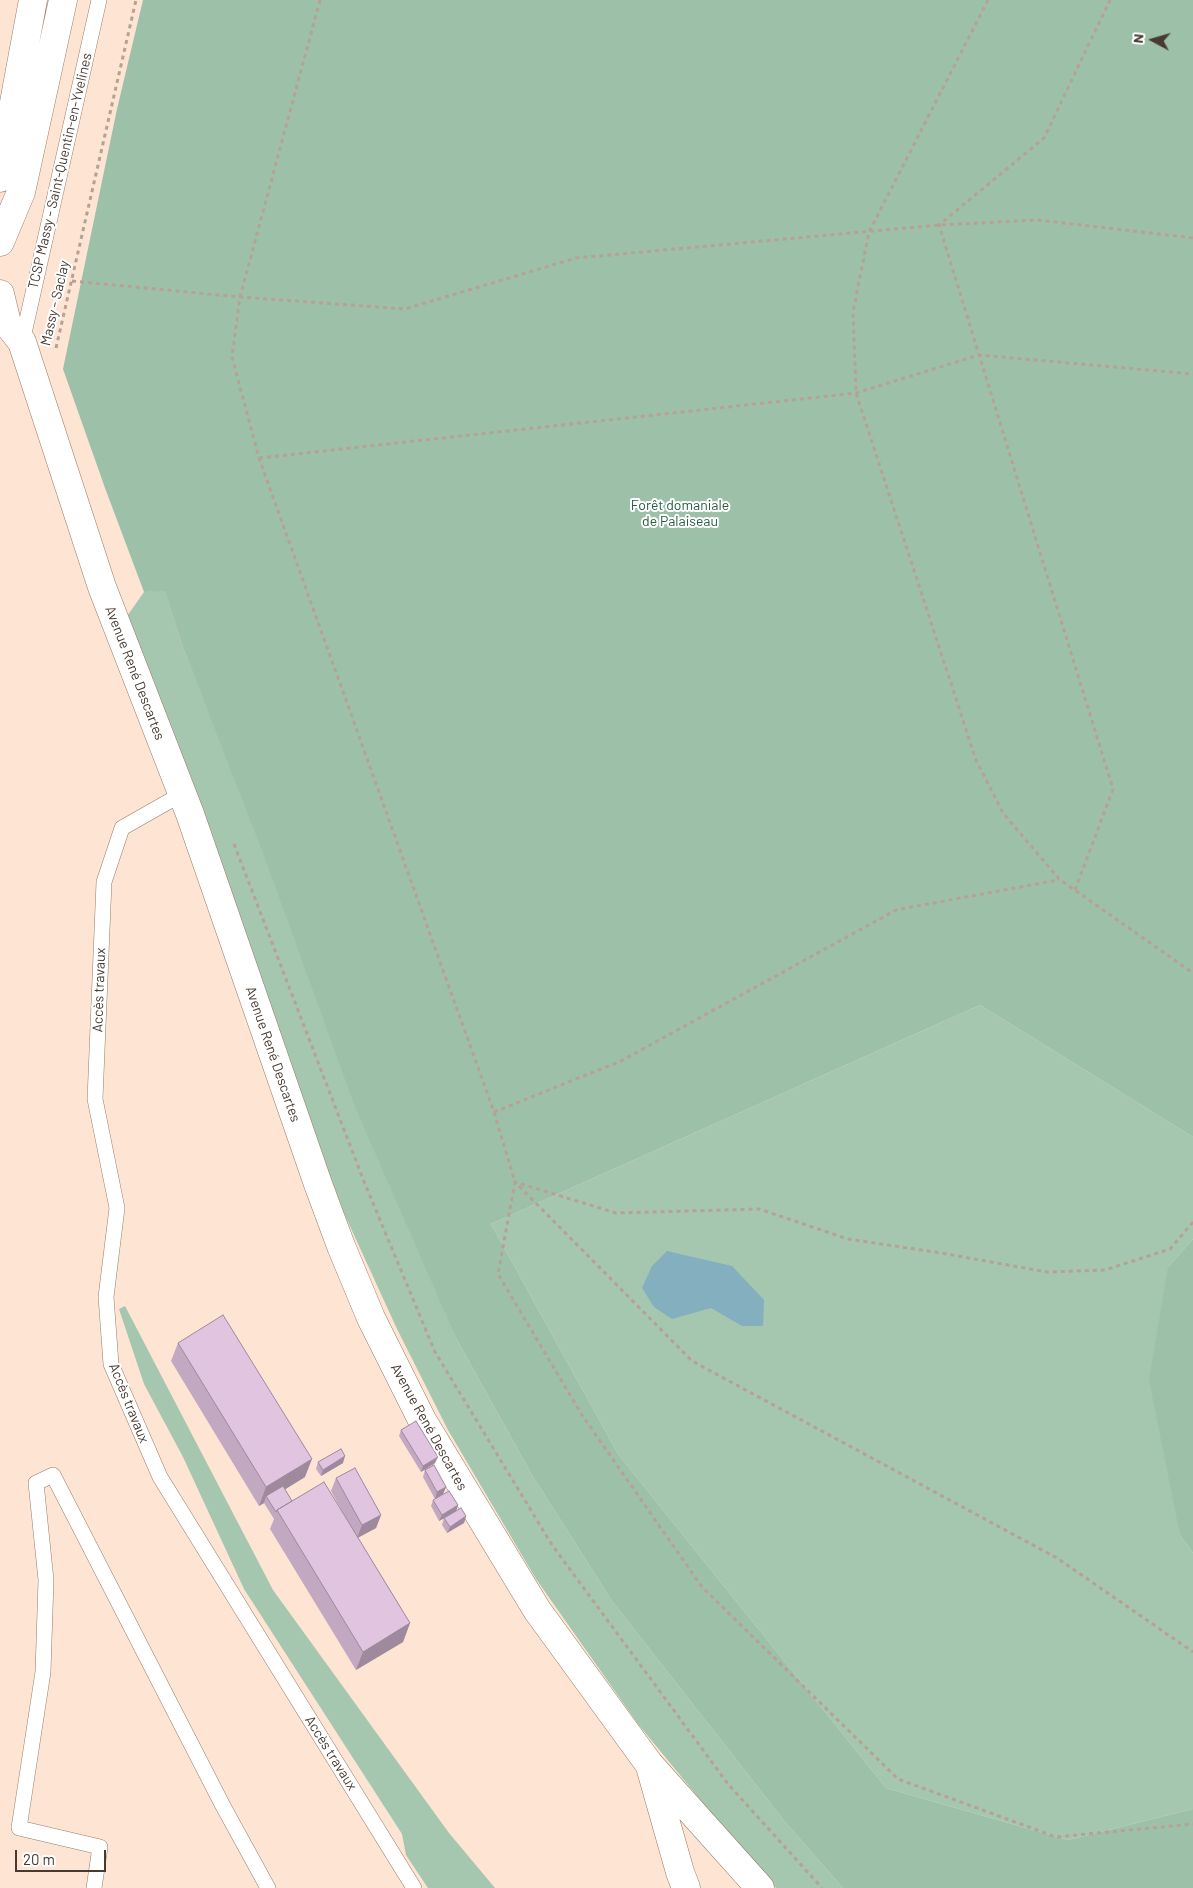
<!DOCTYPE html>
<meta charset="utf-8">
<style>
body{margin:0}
#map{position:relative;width:1193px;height:1888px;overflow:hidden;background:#fee4d3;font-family:Barlow,sans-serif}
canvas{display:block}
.north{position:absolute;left:1128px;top:15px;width:50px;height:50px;-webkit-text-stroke:4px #fff;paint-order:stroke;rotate:276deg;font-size:14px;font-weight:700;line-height:20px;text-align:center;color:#463a31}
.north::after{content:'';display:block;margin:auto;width:18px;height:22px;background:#463a31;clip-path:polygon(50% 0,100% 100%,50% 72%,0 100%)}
.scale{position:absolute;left:15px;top:1850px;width:91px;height:22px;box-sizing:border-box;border:2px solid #463a31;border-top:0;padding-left:6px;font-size:15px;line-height:18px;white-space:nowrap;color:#463a31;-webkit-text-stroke:4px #fff;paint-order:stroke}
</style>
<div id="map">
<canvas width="1193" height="1888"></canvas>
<div class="north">N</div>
<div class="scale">20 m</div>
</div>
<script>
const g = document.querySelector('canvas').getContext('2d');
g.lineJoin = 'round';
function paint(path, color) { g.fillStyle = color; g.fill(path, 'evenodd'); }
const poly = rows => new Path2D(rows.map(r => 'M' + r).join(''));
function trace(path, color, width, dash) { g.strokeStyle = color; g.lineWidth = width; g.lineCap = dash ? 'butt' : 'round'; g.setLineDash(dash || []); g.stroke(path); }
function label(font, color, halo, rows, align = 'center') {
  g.font = font + ' Barlow,sans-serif'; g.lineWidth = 4; g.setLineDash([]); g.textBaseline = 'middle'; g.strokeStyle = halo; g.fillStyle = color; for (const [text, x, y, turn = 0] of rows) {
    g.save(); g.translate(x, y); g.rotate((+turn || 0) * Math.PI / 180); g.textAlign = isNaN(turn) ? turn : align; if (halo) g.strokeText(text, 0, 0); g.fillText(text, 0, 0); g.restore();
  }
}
const green = poly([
 [165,590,181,642,457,1340,532,1475,612,1601,786,1823,843,1888,776,1888,735,1842,638,1724,536,1579,448,1430,397,1329,343,1211,125,619,144,592],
 [980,1005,1193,1137,1193,1239,1168,1267,1180,1535,1193,1553,1193,1809,1068,1840,886,1788,618,1454,491,1224],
 [125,1306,273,1590,449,1833,495,1888,428,1888,406,1855,402,1834,244,1589,183,1457,144,1384,119,1309]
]);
const forest = poly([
 [143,0,1193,0,1193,1137,980,1005,491,1224,618,1454,886,1788,1068,1840,1193,1809,1193,1888,843,1888,786,1823,612,1601,532,1475,457,1340,355,1107,266,861,181,642,165,591,144,592,105,488,63,369,117,109],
 [1193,1239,1193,1553,1180,1535,1149,1380,1168,1267]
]);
const water = poly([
 [667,1251,732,1266,764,1300,763,1326,742,1326,711,1308,672,1319,654,1307,642,1288,652,1266]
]);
const path = poly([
 [320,0,240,297,232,357,259,458,494,1112,515,1182,498,1274,582,1415,702,1587,898,1779,1056,1837,1193,1824],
 [988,0,869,232,853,312,856,393,976,760,1003,813,1059,879,1193,973],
 [72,281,240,297,405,309,576,258,939,225,1038,220,1193,238],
 [56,348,136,0],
 [259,458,856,393,979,355,1193,374],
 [234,844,363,1179,435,1352,552,1545,728,1784,822,1888],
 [1075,890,1113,789,939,225,1044,138,1110,0],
 [494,1112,621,1061,896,910,1058,880],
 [1193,1222,1170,1249,1105,1270,1047,1272,941,1253,848,1239,759,1209,616,1213,515,1182,692,1361,1057,1558,1193,1652]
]);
const service = poly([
 [22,342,99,0],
 [182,794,122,828,104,882,95,1099,117,1208,106,1297,111,1364,160,1477,414,1888],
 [94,1888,100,1847,19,1828,43,1672,46,1580,36,1483,53,1475,223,1806,268,1888]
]);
const minor = poly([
 [0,178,33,0],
 [0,242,21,192,63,0],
 [0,294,7,323,22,342,102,587,190,814,318,1184,341,1246,371,1318,422,1420,537,1610,649,1764,760,1888],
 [651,1770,680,1872,686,1888]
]);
const wall = poly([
 [178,1343,305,1477,285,1489,292,1501,349,1524,331,1491,336,1478,381,1515,376,1528,358,1538,410,1623,403,1642,356,1670,270,1529,274,1519,264,1503,259,1506,171,1361],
 [401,1430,435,1463,421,1472,399,1436],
 [318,1462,343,1463,321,1476,316,1469],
 [425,1470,446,1487,443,1494,435,1499,423,1477],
 [433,1500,466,1516,464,1523,447,1533,442,1525,444,1518,446,1517,439,1521,431,1506]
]);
const shadedWall = poly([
 [345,1456,343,1463,321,1476,323,1470],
 [438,1457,435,1463,421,1472,423,1466],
 [312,1459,305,1477,268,1500,266,1496,264,1503,259,1506,266,1487],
 [446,1487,443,1494,435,1499,437,1492],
 [458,1505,456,1512,439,1521,442,1515],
 [381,1515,376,1528,357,1538,362,1525],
 [466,1516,464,1523,447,1533,450,1527],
 [410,1623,403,1642,356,1670,363,1652]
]);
const building = poly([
 [223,1315,312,1459,266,1487,178,1343,223,1315],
 [416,1421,438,1457,423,1466,401,1430,416,1421],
 [341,1449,345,1456,323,1470,318,1462,341,1449],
 [434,1465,446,1487,437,1492,425,1470,434,1465],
 [355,1468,381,1515,362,1525,336,1478,355,1468],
 [324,1482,410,1623,363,1652,277,1510,324,1482],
 [283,1486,292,1501,277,1510,276,1512,266,1496,283,1486],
 [449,1491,458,1505,442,1515,433,1500,449,1491],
 [461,1508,466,1516,450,1527,444,1518,461,1508]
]);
const streetNames = [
 ["TCSP Massy - Saint-Quentin-en-Yvelines",60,171,-77],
 ["Massy - Saclay",55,303,-77],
 ["Avenue René Descartes",135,673,69],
 ["Accès travaux",99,990,-88],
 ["Avenue René Descartes",273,1054,71],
 ["Accès travaux",129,1403,68],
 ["Avenue René Descartes",429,1427,61],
 ["Accès travaux",331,1753,58]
];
const parkNames = [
 ["Forêt domaniale",680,505],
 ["de Palaiseau",680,521]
];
paint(green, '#a5c7b0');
paint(forest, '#9dc0a9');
paint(water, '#84afbe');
trace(service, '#987c68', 16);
trace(minor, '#987c68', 29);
trace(path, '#b6a193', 3, [4, 4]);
trace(service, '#fff', 15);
trace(minor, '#fff', 28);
paint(wall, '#c2a9c1');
paint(shadedWall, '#9e899d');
paint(building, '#e1c4e0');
trace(building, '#9e899d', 1);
label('14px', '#463a31', '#fff', streetNames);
label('14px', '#245d3c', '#fff', parkNames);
</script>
